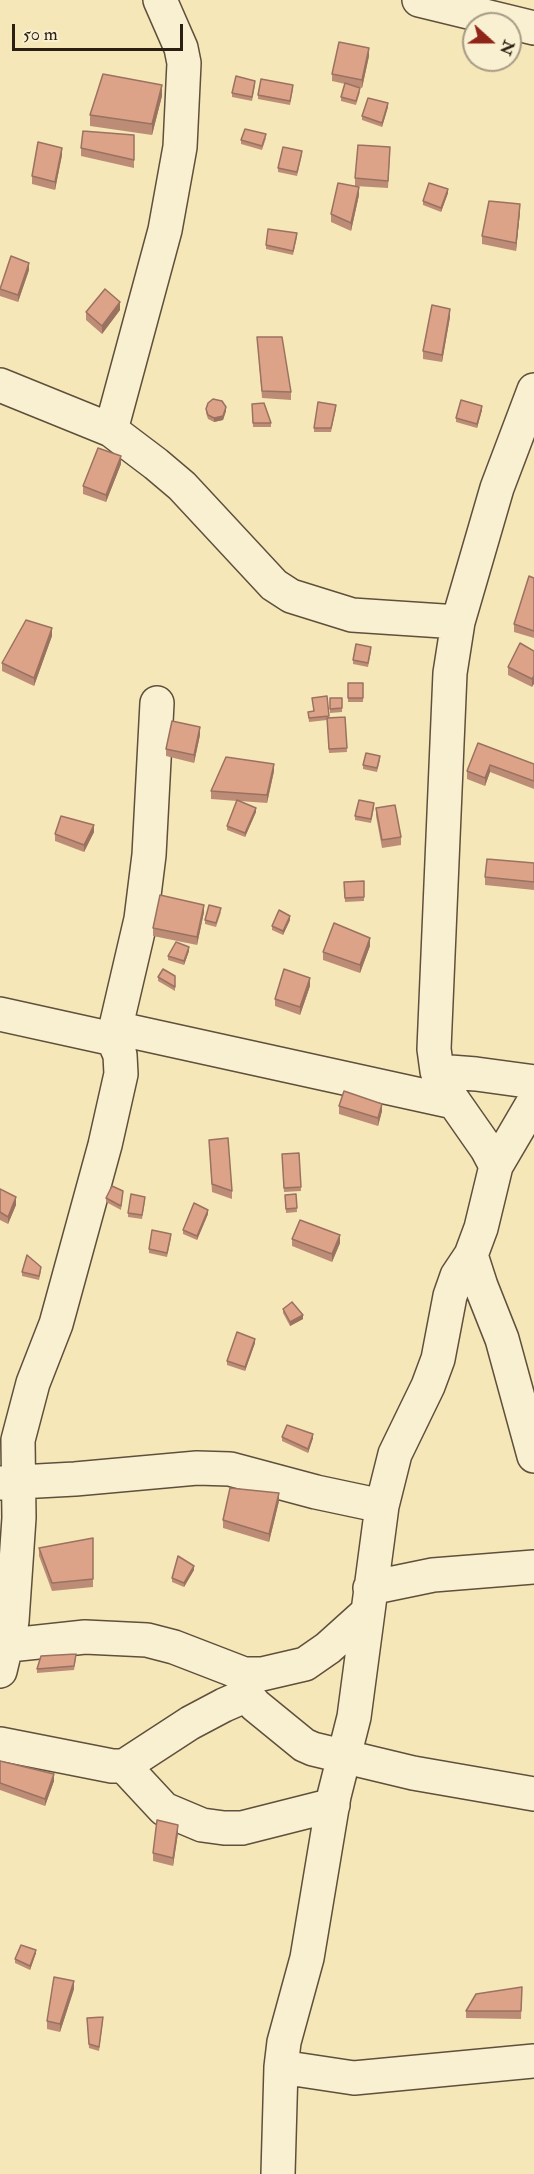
<!DOCTYPE html>
<style>
body{margin:0}
#map{position:relative;width:534px;height:2174px;overflow:hidden;background:#f6e7b8;font-family:"IM FELL Double Pica",serif}
canvas{display:block}
.north{position:absolute;left:462px;top:12px;width:60px;height:60px;box-sizing:border-box;background:#f9efd1;border:2px solid #a79b85;border-radius:50%;rotate:111deg;font-size:16px;font-weight:700;line-height:24px;text-align:center;color:#2b1e12}
.north::after{content:'';display:block;margin:auto;width:21px;height:27px;background:#8f2418;clip-path:polygon(50% 0,100% 100%,50% 72%,0 100%)}
.scale{position:absolute;left:12px;top:24px;width:171px;height:27px;box-sizing:border-box;border:3px solid #2b1e12;border-top:0;padding-left:8px;font-size:18px;line-height:21px;white-space:nowrap;color:#2b1e12;-webkit-text-stroke:4px #f9efd1;paint-order:stroke}
</style>
<div id="map">
<canvas width="534" height="2174"></canvas>
<div class="north">N</div>
<div class="scale">50 m</div>
</div>
<script>
const g = document.querySelector('canvas').getContext('2d');
g.lineJoin = 'round';
const poly = rows => new Path2D(rows.map(r => 'M' + r).join(''));
function trace(path, color, width, dash) { g.strokeStyle = color; g.lineWidth = width; g.lineCap = dash ? 'butt' : 'round'; g.setLineDash(dash || []); g.stroke(path); }
function paint(path, color) { g.fillStyle = color; g.fill(path, 'evenodd'); }
const minor = poly([
 [419,0,534,28],
 [0,385,111,430,156,464,182,486,274,585,291,596,352,615,458,622],
 [111,430,165,230,180,147,184,63,181,48,160,0],
 [0,1014,113,1039,120,1055,121,1074,105,1145,56,1324,33,1383,18,1440,19,1518,12,1621,0,1671],
 [116,1028,453,1102],
 [113,1039,141,919,149,855,157,703],
 [437,1071,476,1074,534,1082],
 [496,1166,534,1101],
 [471,1255,481,1286,502,1339,534,1456],
 [0,1483,75,1479,197,1468,230,1469,316,1492,382,1506],
 [370,1588,433,1575,534,1567],
 [0,1646,85,1637,147,1640,174,1647,244,1674,262,1674,305,1664,328,1648,368,1612],
 [244,1674,247,1695,255,1705,304,1745,313,1749,413,1773,534,1794],
 [0,1744,112,1766,124,1766,190,1723,224,1705,247,1695],
 [124,1766,164,1809,202,1825,224,1828,242,1828,333,1805],
 [281,2067,354,2078,534,2061],
 [278,2174,281,2067,284,2042,307,1958,334,1796,354,1717,382,1506,395,1454,428,1386,438,1359,450,1296,457,1276,471,1255,481,1228,496,1166,487,1149,443,1086,437,1071,434,1049,450,673,458,622,497,488,534,390]
]);
const wall = poly([
 [369,56,362,88,353,86,360,92,356,105,341,101,341,97,345,84,332,81,332,74],
 [255,85,252,101,232,97,232,93],
 [293,89,290,105,258,99,258,95],
 [162,96,152,135,90,126,90,115],
 [388,107,382,127,362,120,362,116],
 [134,135,134,168,81,156,81,148],
 [266,138,262,150,241,144,241,140],
 [390,154,388,188,355,186,355,178],
 [62,155,55,190,32,184,32,176],
 [302,155,297,176,278,172,278,168],
 [448,193,441,212,423,205,423,201],
 [359,195,351,231,331,222,331,214],
 [520,212,516,251,482,244,482,236],
 [297,237,293,255,266,249,266,245],
 [29,270,18,302,0,296,0,289],
 [120,310,102,334,86,320,86,312],
 [450,317,442,362,423,359,423,351],
 [257,337,291,392,291,400,262,398],
 [252,404,271,423,271,427,253,427],
 [206,409,226,411,223,420,214,422,208,419,206,413],
 [336,409,331,432,314,432,314,428],
 [482,410,477,428,456,422,456,418],
 [121,464,106,502,83,494,83,486],
 [534,578,534,638,514,632,514,624],
 [52,636,34,686,2,671,2,663],
 [371,651,368,667,353,664,353,660],
 [534,651,532,687,508,675,508,667],
 [348,683,363,683,363,702,348,702],
 [327,696,329,718,345,717,347,752,329,753,327,720,309,722,308,712,313,711],
 [330,698,342,698,342,712,330,713],
 [200,735,194,763,166,756,166,749],
 [478,743,534,764,534,789,490,772,485,786,467,779,467,771],
 [380,760,377,772,363,769,363,765],
 [274,771,267,803,240,801,256,812,245,837,227,830,227,826,237,801,211,799,211,791],
 [374,807,371,823,355,820,355,816],
 [376,808,401,837,401,845,382,848,376,816],
 [94,832,84,852,55,841,55,834],
 [534,863,534,890,485,885,485,877],
 [344,882,364,897,364,901,345,902],
 [204,912,197,945,153,936,153,928],
 [221,912,216,927,205,924,205,920],
 [290,920,283,935,272,930,272,926],
 [370,946,360,973,323,960,323,952],
 [189,951,184,965,168,960,168,956],
 [175,976,175,991,158,981,158,977],
 [310,986,300,1015,275,1006,275,999],
 [339,1106,382,1111,378,1126,339,1114],
 [209,1140,232,1191,232,1199,212,1192],
 [299,1153,301,1191,284,1192,282,1154],
 [0,1189,16,1205,8,1224,0,1220],
 [123,1191,121,1210,106,1202,106,1198],
 [296,1194,297,1212,286,1213,285,1195],
 [145,1201,142,1219,128,1217,128,1213],
 [208,1214,197,1240,183,1234,183,1230],
 [171,1238,167,1257,149,1253,149,1249],
 [292,1239,340,1243,332,1262,292,1246],
 [41,1271,39,1280,22,1276,22,1272],
 [283,1309,303,1319,290,1326,283,1313],
 [255,1343,245,1371,227,1365,227,1361],
 [282,1437,313,1438,308,1453,282,1441],
 [279,1501,269,1542,223,1528,223,1520],
 [93,1538,93,1587,52,1591,39,1556,39,1548],
 [194,1570,184,1587,172,1582,172,1578],
 [76,1658,74,1670,37,1673,37,1669],
 [0,1761,54,1781,45,1806,0,1790],
 [178,1833,173,1866,153,1861,153,1853],
 [36,1953,30,1970,15,1963,15,1959],
 [522,1987,521,2019,466,2018,466,2011],
 [74,1989,60,2032,47,2029,47,2021],
 [87,2018,103,2021,99,2051,89,2048]
]);
const shadedWall = poly([
 [369,48,369,56,362,88,362,80],
 [162,85,162,96,152,135,152,124],
 [388,103,388,107,382,127,382,123],
 [62,148,62,155,55,190,55,182],
 [359,187,359,195,351,231,351,223],
 [448,189,448,193,441,212,441,208],
 [520,204,520,212,516,251,516,243],
 [29,263,29,270,18,302,18,295],
 [120,302,120,310,102,334,102,326],
 [450,309,450,317,442,362,442,355],
 [482,406,482,410,477,428,477,424],
 [226,407,226,411,223,420,214,422,214,418],
 [121,456,121,464,106,502,106,495],
 [52,628,52,636,34,686,34,678],
 [534,676,534,684,532,687,532,679],
 [200,727,200,735,194,763,194,755],
 [274,764,274,771,267,803,267,795],
 [490,765,490,772,485,786,485,778],
 [256,808,256,812,245,837,245,833],
 [94,825,94,832,84,852,84,845],
 [204,905,204,912,197,945,197,937],
 [290,916,290,920,283,935,283,931],
 [370,938,370,946,360,973,360,965],
 [189,947,189,951,184,965,184,961],
 [310,978,310,986,300,1015,300,1007],
 [382,1104,382,1111,378,1126,378,1118],
 [16,1197,16,1205,8,1224,8,1217],
 [208,1210,208,1214,197,1240,197,1236],
 [340,1235,340,1243,332,1262,332,1254],
 [303,1315,303,1319,290,1326,290,1322],
 [255,1339,255,1343,245,1371,245,1367],
 [313,1434,313,1438,308,1453,308,1449],
 [279,1493,279,1501,269,1542,269,1534],
 [194,1566,194,1570,184,1587,184,1583],
 [54,1774,54,1781,45,1806,45,1799],
 [178,1825,178,1833,173,1866,173,1858],
 [36,1950,36,1953,30,1970,30,1966],
 [74,1981,74,1989,60,2032,60,2024]
]);
const building = poly([
 [339,42,369,48,362,80,332,74,339,42],
 [103,74,162,85,152,124,90,115,103,74],
 [236,76,255,81,252,97,232,93,236,76],
 [261,79,293,85,290,101,258,95,261,79],
 [345,83,360,88,356,101,341,97,345,83],
 [368,98,388,103,382,123,362,116,368,98],
 [245,129,266,134,262,146,241,140,245,129],
 [83,131,134,135,134,160,81,148,83,131],
 [38,142,62,148,55,182,32,176,38,142],
 [358,145,390,147,388,181,355,178,358,145],
 [283,147,302,151,297,172,278,168,283,147],
 [338,183,359,187,351,223,331,214,338,183],
 [429,183,448,189,441,208,423,201,429,183],
 [489,201,520,204,516,243,482,236,489,201],
 [268,229,297,233,293,251,266,245,268,229],
 [11,256,29,263,18,295,0,289,11,256],
 [105,289,120,302,102,326,86,312,105,289],
 [432,305,450,309,442,355,423,351,432,305],
 [257,337,282,337,291,392,262,391,257,337],
 [213,399,222,401,226,407,223,416,214,418,208,415,206,409,208,403,213,399],
 [461,400,482,406,477,424,456,418,461,400],
 [318,402,336,405,331,428,314,428,318,402],
 [264,403,271,423,253,423,252,404,264,403],
 [98,448,121,456,106,495,83,486,98,448],
 [529,576,534,578,534,631,514,624,529,576],
 [26,620,52,628,34,678,2,663,26,620],
 [520,643,534,651,534,676,532,679,508,667,520,643],
 [356,644,371,647,368,663,353,660,356,644],
 [348,683,363,683,363,698,348,698,348,683],
 [327,696,329,716,309,718,308,712,314,711,312,698,327,696],
 [330,698,342,698,342,708,330,709,330,698],
 [345,717,347,748,329,749,327,718,345,717],
 [172,721,200,727,194,755,166,749,172,721],
 [478,743,534,764,534,781,490,765,485,778,467,771,478,743],
 [366,753,380,756,377,768,363,765,366,753],
 [226,757,274,764,267,795,211,791,226,757],
 [237,800,256,808,245,833,227,826,237,800],
 [359,800,374,803,371,819,355,816,359,800],
 [395,805,401,837,382,840,376,808,395,805],
 [61,816,94,825,84,845,55,834,61,816],
 [487,859,534,863,534,882,485,877,487,859],
 [364,881,364,897,345,898,344,882,364,881],
 [160,895,204,905,197,937,153,928,160,895],
 [209,905,221,908,216,923,205,920,209,905],
 [279,910,290,916,283,931,272,926,279,910],
 [334,923,370,938,360,965,323,952,334,923],
 [176,942,189,947,184,961,168,956,176,942],
 [163,969,175,976,175,987,158,977,163,969],
 [284,969,310,978,300,1007,275,999,284,969],
 [344,1091,382,1104,378,1118,339,1106,344,1091],
 [228,1138,232,1191,212,1184,209,1140,228,1138],
 [299,1153,301,1187,284,1188,282,1154,299,1153],
 [112,1186,123,1191,121,1206,106,1198,112,1186],
 [0,1189,16,1197,8,1217,0,1212,0,1189],
 [131,1194,145,1197,142,1215,128,1213,131,1194],
 [296,1194,297,1208,286,1209,285,1195,296,1194],
 [194,1203,208,1210,197,1236,183,1230,194,1203],
 [300,1220,340,1235,332,1254,292,1239,300,1220],
 [152,1230,171,1234,167,1253,149,1249,152,1230],
 [27,1255,41,1267,39,1276,22,1272,27,1255],
 [292,1302,303,1315,290,1322,283,1309,292,1302],
 [237,1332,255,1339,245,1367,227,1361,237,1332],
 [287,1425,313,1434,308,1449,282,1437,287,1425],
 [230,1488,279,1493,269,1534,223,1520,230,1488],
 [93,1538,93,1579,52,1583,39,1548,93,1538],
 [178,1556,194,1566,184,1583,172,1578,178,1556],
 [76,1654,74,1666,37,1669,41,1656,76,1654],
 [0,1761,54,1774,45,1799,0,1783,0,1761],
 [157,1820,178,1825,173,1858,153,1853,157,1820],
 [21,1945,36,1950,30,1966,15,1959,21,1945],
 [54,1977,74,1981,60,2024,47,2021,54,1977],
 [522,1987,521,2011,466,2011,476,1994,522,1987],
 [103,2017,99,2047,89,2044,87,2018,103,2017]
]);
trace(minor, '#5e503c', 36);
trace(minor, '#f9efd1', 33);
paint(wall, '#bd8c76');
paint(shadedWall, '#9a7260');
paint(building, '#dca389');
trace(building, '#9a7260', 1.5);
</script>
